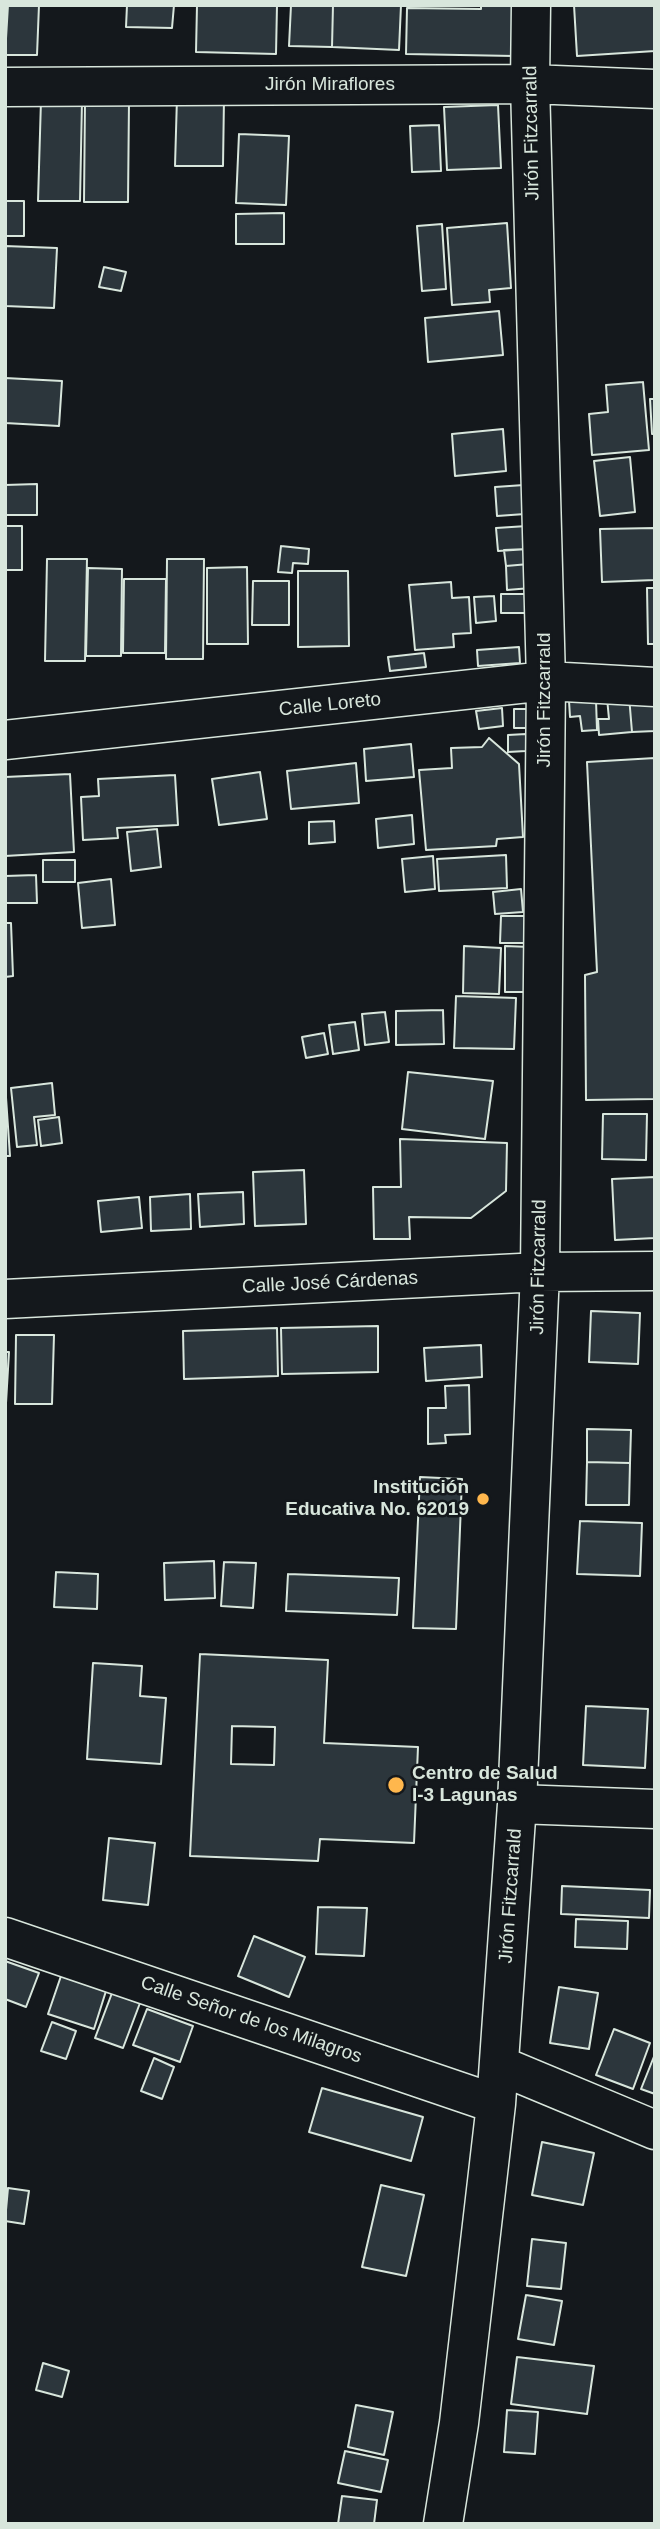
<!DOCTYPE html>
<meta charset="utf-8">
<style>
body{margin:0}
#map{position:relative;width:660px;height:2529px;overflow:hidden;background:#14181c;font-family:Arial,sans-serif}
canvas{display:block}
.frame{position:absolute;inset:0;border:7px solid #d8e6dc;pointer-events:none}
</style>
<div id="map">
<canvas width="660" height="2529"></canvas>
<div class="frame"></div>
</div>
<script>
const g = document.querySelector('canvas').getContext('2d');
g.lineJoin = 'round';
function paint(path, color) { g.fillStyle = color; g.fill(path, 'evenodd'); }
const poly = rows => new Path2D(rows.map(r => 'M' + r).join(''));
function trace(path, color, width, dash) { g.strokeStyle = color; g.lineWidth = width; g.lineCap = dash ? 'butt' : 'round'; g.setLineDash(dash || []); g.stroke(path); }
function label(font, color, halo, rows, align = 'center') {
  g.font = font + ' Arial,sans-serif'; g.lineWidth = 5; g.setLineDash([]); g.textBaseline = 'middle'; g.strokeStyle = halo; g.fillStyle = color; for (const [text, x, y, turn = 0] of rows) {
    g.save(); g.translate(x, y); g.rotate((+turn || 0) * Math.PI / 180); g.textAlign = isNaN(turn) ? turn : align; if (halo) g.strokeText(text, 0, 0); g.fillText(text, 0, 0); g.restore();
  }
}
const building = poly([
 [8,5,39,5,37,55,5,55,8,5],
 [127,5,174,5,172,28,126,27,127,5],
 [197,5,277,5,276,54,196,52,197,5],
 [291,5,333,5,332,47,289,46,291,5],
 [333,5,401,5,399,50,332,47,333,5],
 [481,5,516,5,514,56,406,54,407,8,481,9,481,5],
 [574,5,655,5,655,51,577,56,574,5],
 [177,97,224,98,223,166,175,166,177,97],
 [41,100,82,101,80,201,38,201,41,100],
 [85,100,129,101,128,202,84,202,85,100],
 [498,105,501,168,447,170,444,107,498,105],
 [439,125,441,171,412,172,410,126,439,125],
 [239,134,289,136,286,205,236,203,239,134],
 [5,201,24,201,24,236,5,236,5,201],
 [284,213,284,244,236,244,236,214,284,213],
 [507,223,511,288,489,290,490,302,452,305,447,228,507,223],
 [442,224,446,289,422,291,417,226,442,224],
 [5,246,57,248,54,308,5,306,5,246],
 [104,267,126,272,121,291,99,287,104,267],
 [499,311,503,355,428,362,425,318,499,311],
 [5,378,62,381,59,426,5,423,5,378],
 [643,382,649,450,592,455,589,414,608,412,606,385,643,382],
 [650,399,655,399,655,434,652,434,650,399],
 [503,429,506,471,455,476,452,434,503,429],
 [630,457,635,512,600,516,594,461,630,457],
 [37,484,37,515,5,515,5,485,37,484],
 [524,485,525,514,497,516,495,487,524,485],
 [5,526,22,526,22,570,5,570,5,526],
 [527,526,528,549,498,551,496,528,527,526],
 [655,528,655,580,602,582,600,529,655,528],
 [281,546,309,549,308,564,293,563,292,573,278,572,281,546],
 [528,549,529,564,506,566,504,550,528,549],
 [47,559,87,559,85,661,45,661,47,559],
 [167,559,204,559,203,659,166,659,167,559],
 [529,564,531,588,507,590,506,566,529,564],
 [247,567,248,644,207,644,207,568,247,567],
 [88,568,122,569,121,656,86,656,88,568],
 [298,571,348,571,349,646,298,647,298,571],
 [124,579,166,579,165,653,123,653,124,579],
 [253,581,289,581,289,625,252,625,253,581],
 [451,582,452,598,469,597,471,633,453,634,454,647,415,650,409,585,451,582],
 [647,588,655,588,655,644,648,644,647,588],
 [501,594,526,594,527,613,501,613,501,594],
 [494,596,496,621,476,623,474,597,494,596],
 [519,647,520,663,478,666,477,650,519,647],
 [424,653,426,667,390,671,388,657,424,653],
 [655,695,655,731,632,732,629,696,655,695],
 [629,696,632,732,599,735,598,719,609,719,607,698,629,696],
 [596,700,597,730,582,731,580,716,570,717,569,701,596,700],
 [502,708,503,726,479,729,476,711,502,708],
 [514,709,531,709,531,728,514,728,514,709],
 [526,734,526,751,508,752,508,735,526,734],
 [489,738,519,764,523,837,497,839,496,846,426,850,419,770,452,768,451,748,482,747,489,738],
 [411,744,414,777,366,781,364,749,411,744],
 [655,758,655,1099,586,1100,585,975,597,972,587,762,655,758],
 [356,763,359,803,291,809,287,771,356,763],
 [260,772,267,819,219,825,212,779,260,772],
 [70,774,74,852,5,856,5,777,70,774],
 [175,775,178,825,117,828,118,838,83,840,81,797,99,796,98,779,175,775],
 [412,815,414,844,378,848,376,819,412,815],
 [334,821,335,842,309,844,309,822,334,821],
 [157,829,161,867,131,871,127,832,157,829],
 [506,855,507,888,439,891,437,859,506,855],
 [433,856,435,889,405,892,402,859,433,856],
 [43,860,75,860,75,882,43,882,43,860],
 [36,875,37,903,5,903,5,876,36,875],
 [111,879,115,925,82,928,78,883,111,879],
 [521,889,523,912,495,914,493,892,521,889],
 [501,916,527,916,526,943,500,943,501,916],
 [5,923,11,923,13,976,5,977,5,923],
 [464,946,501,948,499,994,463,993,464,946],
 [505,946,530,947,530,992,505,992,505,946],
 [456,996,516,998,514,1049,454,1048,456,996],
 [443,1010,444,1044,396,1045,396,1011,443,1010],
 [385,1012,389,1042,365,1045,362,1014,385,1012],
 [355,1022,359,1050,333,1054,329,1025,355,1022],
 [324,1033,328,1054,306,1058,302,1037,324,1033],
 [408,1072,493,1081,485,1139,402,1129,408,1072],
 [5,1083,10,1156,5,1156,5,1083],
 [52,1083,55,1115,34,1117,37,1145,17,1147,11,1088,52,1083],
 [603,1114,647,1114,646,1160,602,1159,603,1114],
 [59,1117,62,1143,41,1146,38,1120,59,1117],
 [400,1139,507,1143,506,1191,471,1218,409,1217,410,1239,374,1239,373,1187,401,1187,400,1139],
 [304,1170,306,1224,255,1226,253,1172,304,1170],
 [655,1177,655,1238,615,1240,612,1179,655,1177],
 [243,1192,244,1224,200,1227,198,1194,243,1192],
 [190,1194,191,1229,151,1231,150,1197,190,1194],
 [139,1197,142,1228,101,1232,98,1201,139,1197],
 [591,1311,640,1313,638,1364,589,1362,591,1311],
 [378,1326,378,1372,282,1374,281,1328,378,1326],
 [277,1328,278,1376,184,1379,183,1331,277,1328],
 [16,1335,54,1335,52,1404,15,1404,16,1335],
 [481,1345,482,1377,426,1381,424,1348,481,1345],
 [5,1352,9,1352,5,1420,5,1352],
 [469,1385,470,1434,445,1435,446,1443,428,1444,428,1408,446,1408,445,1386,469,1385],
 [587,1429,631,1430,630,1463,587,1462,587,1429],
 [587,1462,630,1463,629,1505,586,1505,587,1462],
 [420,1477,462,1479,456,1629,413,1628,420,1477],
 [580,1521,642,1523,640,1576,577,1574,580,1521],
 [214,1561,215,1598,165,1600,164,1563,214,1561],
 [224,1562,256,1563,253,1608,221,1606,224,1562],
 [56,1572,98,1574,97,1609,54,1607,56,1572],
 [288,1574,399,1578,397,1615,286,1611,288,1574],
 [200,1654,328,1660,324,1743,418,1747,414,1843,320,1839,318,1861,190,1856,200,1654],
 [232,1726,275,1727,274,1765,231,1764,232,1726],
 [93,1663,142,1666,140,1696,166,1698,161,1764,87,1759,93,1663],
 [586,1706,648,1709,645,1768,583,1765,586,1706],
 [109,1838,155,1843,148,1905,103,1900,109,1838],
 [562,1886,650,1890,649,1918,561,1914,562,1886],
 [318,1907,367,1908,364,1956,316,1954,318,1907],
 [576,1919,628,1921,627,1949,575,1947,576,1919],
 [254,1936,305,1957,289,1997,238,1976,254,1936],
 [5,1961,39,1973,26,2007,5,1999,5,1961],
 [61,1976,106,1991,94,2029,48,2014,61,1976],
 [559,1987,598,1993,589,2049,550,2043,559,1987],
 [112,1993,140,2003,123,2048,95,2038,112,1993],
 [147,2009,193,2026,180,2062,133,2045,147,2009],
 [52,2022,76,2031,66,2059,41,2051,52,2022],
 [614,2029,650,2043,633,2089,596,2075,614,2029],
 [655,2054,655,2094,641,2089,655,2054],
 [154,2058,174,2067,162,2099,141,2091,154,2058],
 [322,2088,423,2117,411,2161,309,2132,322,2088],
 [542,2142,594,2153,583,2205,532,2195,542,2142],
 [381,2185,424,2195,406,2276,362,2267,381,2185],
 [8,2188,29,2191,24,2224,5,2221,8,2188],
 [532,2239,566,2243,561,2289,527,2286,532,2239],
 [526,2295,562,2301,554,2345,518,2339,526,2295],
 [517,2357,594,2366,587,2414,511,2404,517,2357],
 [43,2363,69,2371,62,2397,36,2390,43,2363],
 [356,2405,393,2412,384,2455,348,2447,356,2405],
 [507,2410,538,2412,535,2454,504,2452,507,2410],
 [345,2451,388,2460,381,2492,338,2483,345,2451],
 [342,2496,377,2500,374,2524,338,2524,342,2496]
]);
const minor = poly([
 [5,87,530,84,655,89],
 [5,740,546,681,655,687],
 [5,1299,540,1272,655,1271],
 [517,1804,655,1809],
 [5,1937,496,2104],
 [499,2065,655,2130],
 [443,2524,459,2423,496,2104,517,1804,540,1272,546,681,530,84,531,5]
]);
const markers = [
 [483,1499,7,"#ffb74d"],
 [396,1785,9,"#ffb74d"]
];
const streetNames = [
 ["Jirón Miraflores",330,85],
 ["Jirón Fitzcarrald",532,133,-91],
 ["Jirón Fitzcarrald",545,700,-90],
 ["Calle Loreto",330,705,-6],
 ["Jirón Fitzcarrald",539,1267,-89],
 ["Calle José Cárdenas",330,1283,-3],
 ["Jirón Fitzcarrald",511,1896,-86],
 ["Calle Señor de los Milagros",251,2020,19]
];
const poiNames = [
 ["Institución",469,1488],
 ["Educativa No. 62019",469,1510],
 ["Centro de Salud",412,1774,"left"],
 ["I-3 Lagunas",412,1796,"left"]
];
paint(building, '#2c363c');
trace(building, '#d8e6dc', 2);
trace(minor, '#d8e6dc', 41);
trace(minor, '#14181c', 38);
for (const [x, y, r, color] of markers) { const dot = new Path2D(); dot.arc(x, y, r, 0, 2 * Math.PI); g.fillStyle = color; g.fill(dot); trace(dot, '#14181c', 2.5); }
label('19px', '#d8e6dc', '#14181c', streetNames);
label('bold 19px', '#d8e6dc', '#14181c', poiNames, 'right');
</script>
